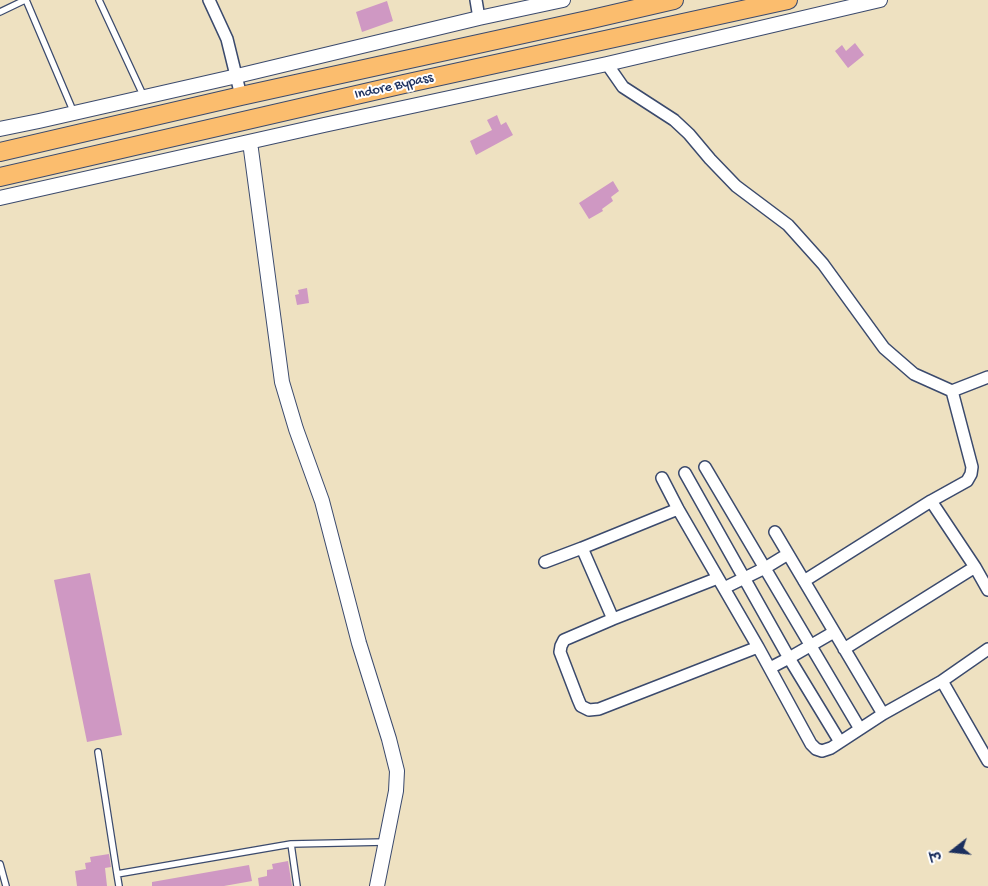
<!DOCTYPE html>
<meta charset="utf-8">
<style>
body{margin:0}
#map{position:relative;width:988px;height:886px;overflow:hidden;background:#eee1c1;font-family:"Gochi Hand","Playpen Sans Deva",sans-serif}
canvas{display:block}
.north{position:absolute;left:928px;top:826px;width:50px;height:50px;-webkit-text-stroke:4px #fff;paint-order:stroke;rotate:254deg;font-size:14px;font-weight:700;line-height:20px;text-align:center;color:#1b2f5e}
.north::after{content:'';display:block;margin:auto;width:18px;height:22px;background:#1b2f5e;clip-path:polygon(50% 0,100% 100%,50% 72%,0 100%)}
</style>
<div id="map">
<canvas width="988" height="886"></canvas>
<div class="north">उ</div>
</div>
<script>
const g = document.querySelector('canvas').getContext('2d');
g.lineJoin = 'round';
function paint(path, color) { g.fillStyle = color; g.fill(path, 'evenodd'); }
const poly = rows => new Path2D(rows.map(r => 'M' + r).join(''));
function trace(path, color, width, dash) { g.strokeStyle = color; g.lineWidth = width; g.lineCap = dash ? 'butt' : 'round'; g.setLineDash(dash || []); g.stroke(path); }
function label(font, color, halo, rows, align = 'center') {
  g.font = font + ' "Gochi Hand",sans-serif'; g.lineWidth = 4; g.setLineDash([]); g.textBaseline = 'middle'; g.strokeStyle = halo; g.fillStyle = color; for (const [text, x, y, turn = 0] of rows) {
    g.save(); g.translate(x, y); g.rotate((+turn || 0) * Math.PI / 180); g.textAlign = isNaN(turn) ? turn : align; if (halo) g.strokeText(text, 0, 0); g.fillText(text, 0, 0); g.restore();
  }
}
const building = poly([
 [387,1,393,21,362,32,356,12],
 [855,43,864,55,848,68,835,51,842,45,846,51],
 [497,115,501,125,506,122,513,135,476,155,470,141,492,130,487,120],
 [613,181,619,191,611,197,613,201,602,209,603,211,589,219,579,203],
 [307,288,309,303,297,305,295,295,299,294,298,290],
 [90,573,122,735,87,742,54,580],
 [109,854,111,867,105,868,107,886,77,886,75,871,86,869,85,863,91,862,90,857],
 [288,861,292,886,259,886,258,878,267,876,267,870,273,869,272,864],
 [249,865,252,881,224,886,152,886,152,882]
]);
const service = poly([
 [26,0,74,113],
 [99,0,144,97],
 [0,12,25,0],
 [98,752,117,874,291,844,385,842],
 [291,844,297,886],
 [0,864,6,886],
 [117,874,119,886]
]);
const minor = poly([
 [209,0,227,39,241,96],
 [476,0,479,18],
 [607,64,623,87,674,120,689,134,710,159,736,186,788,225,823,264,884,348,914,374,952,391,988,377],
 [705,467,860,729],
 [685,473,789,658,834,632],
 [662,478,678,509,758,647,811,744,816,749,822,751,831,748,883,714,942,681,988,761],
 [931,501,967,481,971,474,972,467,952,391],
 [775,532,883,714],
 [545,562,582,548],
 [975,567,988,590],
 [718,578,613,619,564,640,561,646,560,652,578,699,581,706,589,710,599,709,758,647],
 [804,581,931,501,975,567,844,649],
 [724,588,765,568,788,554],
 [613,619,582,548,678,509],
 [770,668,789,658,840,742],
 [942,681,988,649]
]);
const tertiary = poly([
 [0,129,39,121,237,76,479,18,563,0],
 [250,142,282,382,296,429,322,501,359,643,389,739,397,771,396,791,377,886],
 [0,198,324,125,607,64,880,0]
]);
const trunk = poly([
 [0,152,241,96,592,19,674,0],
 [0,177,404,84,788,0]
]);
const streetNames = [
 ["Indore Bypass",394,87,-13]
];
paint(building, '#cf98c3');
trace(service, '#3b4a6d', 8);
trace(minor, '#3b4a6d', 14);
trace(tertiary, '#3b4a6d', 16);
trace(trunk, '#3b4a6d', 20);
trace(service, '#fff', 5.5);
trace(minor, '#fff', 11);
trace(tertiary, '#fff', 14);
trace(trunk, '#fbbd6e', 18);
label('14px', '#1b2f5e', '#fff', streetNames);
</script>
